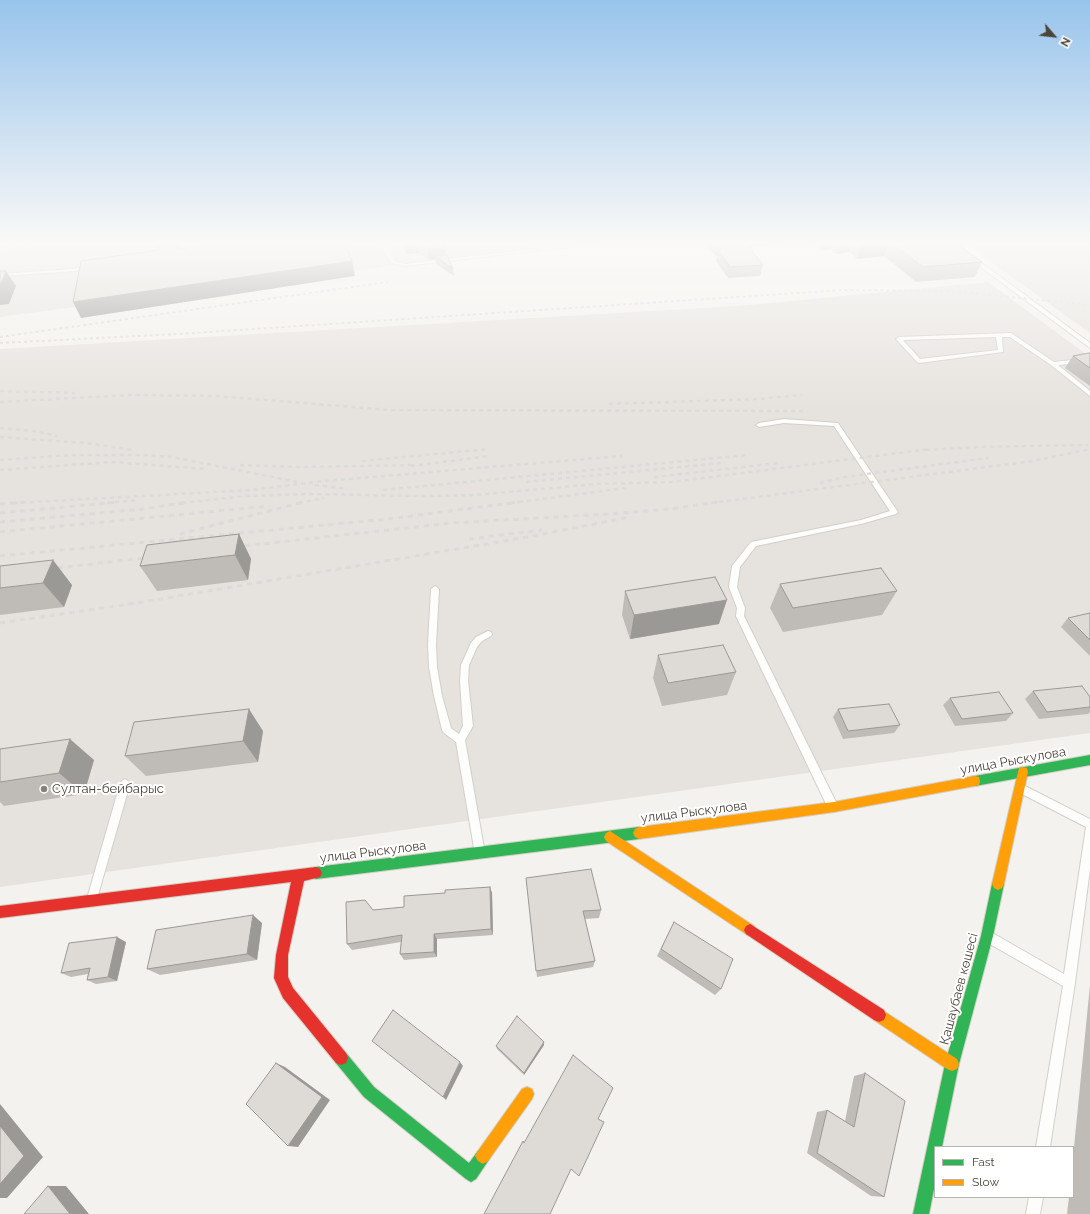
<!DOCTYPE html>
<meta charset="utf-8">
<style>
body{margin:0}
#map{position:relative;width:1090px;height:1214px;overflow:hidden;background:#f4f2ee;font-family:Raleway,sans-serif}
canvas{display:block}
.legend{position:absolute;left:934px;top:1146px;width:140px;height:52px;box-sizing:border-box;background:#fff;border:1px solid #b7b4b0;margin:0;padding:5px 7px;list-style:none;font-size:12px;color:#4b4439}
.legend li{display:flex;align-items:center;gap:8px;height:20px}
.legend b{width:20px;border:1px solid #b7b4b0}
.north{position:absolute;left:1034px;top:16px;width:40px;height:40px;-webkit-text-stroke:3px #fff;paint-order:stroke;rotate:118deg;font-size:11px;font-weight:700;line-height:16px;text-align:center;color:#4b4439}
.north::after{content:'';display:block;margin:auto;width:14px;height:18px;background:#4b4439;clip-path:polygon(50% 0,100% 100%,50% 72%,0 100%)}
</style>
<div id="map">
<canvas width="1090" height="1214"></canvas>
<ul class="legend">
<li><b style="height:5px;background:#30b455"></b>Fast</li>
<li><b style="height:5px;background:#ff9f0a"></b>Slow</li>
</ul>
<div class="north">N</div>
</div>
<script>
const g = document.querySelector('canvas').getContext('2d');
g.lineJoin = 'round';
function paint(path, color) { g.fillStyle = color; g.fill(path, 'evenodd'); }
const poly = rows => new Path2D(rows.map(r => 'M' + r).join(''));
function trace(path, color, width, dash) { g.strokeStyle = color; g.lineWidth = width; g.lineCap = dash ? 'butt' : 'round'; g.setLineDash(dash || []); g.stroke(path); }
function label(font, color, halo, rows, align = 'center') {
  g.font = font + ' Raleway,sans-serif'; g.lineWidth = 4; g.setLineDash([]); g.textBaseline = 'middle'; g.strokeStyle = halo; g.fillStyle = color; for (const [text, x, y, turn = 0] of rows) {
    g.save(); g.translate(x, y); g.rotate((+turn || 0) * Math.PI / 180); g.textAlign = isNaN(turn) ? turn : align; if (halo) g.strokeText(text, 0, 0); g.fillText(text, 0, 0); g.restore();
  }
}
const industrial = poly([
 [44,242,574,242,0,317,0,250],
 [963,242,1090,242,1090,333],
 [988,282,1090,357,1090,733,0,887,0,349,738,306]
]);
const lane = poly([
 [185,242,190,242,140,256,138,255,185,242],
 [379,242,383,242,395,261,405,264,595,242,605,242,603,243,405,266,391,263,379,242],
 [971,258,975,258,1090,343,1090,348,971,260,971,258],
 [90,265,92,266,92,267,74,271,0,276,0,274,74,269,90,265],
 [1011,333,1054,362,1090,358,1090,362,1058,365,1090,391,1090,396,1051,365,1010,337,1002,337,1003,352,919,363,917,362,896,339,899,337,1011,333],
 [996,337,998,350,920,359,903,340,996,337],
 [784,419,838,423,898,512,896,514,861,524,756,546,740,567,737,587,745,608,744,616,836,802,837,805,836,808,832,810,828,808,736,616,737,608,729,587,732,566,751,542,861,520,890,511,834,426,784,423,759,427,756,425,759,423,784,419],
 [435,586,439,589,436,645,437,667,442,696,451,728,459,734,463,726,460,681,461,665,471,643,476,637,488,631,491,632,492,634,491,636,482,641,477,647,469,665,468,681,473,726,465,740,484,848,483,852,479,853,475,852,474,848,456,742,444,733,442,730,434,696,429,667,428,645,431,589,435,586],
 [125,779,128,781,130,784,98,895,97,899,93,900,89,899,88,895,120,784,122,781,125,779],
 [1023,785,1090,819,1090,869,1075,983,1050,1147,1036,1147,1063,986,988,943,986,939,988,935,992,933,996,935,1064,974,1086,827,1020,793,1018,790,1020,787,1023,785],
 [1029,1197,1043,1197,1040,1214,1026,1214,1029,1197]
]);
const fast = poly([
 [1090,755,1090,765,975,786,971,785,970,781,971,777,975,776,1090,755],
 [639,827,643,829,645,833,643,837,639,839,316,879,312,877,310,873,312,869,316,867,639,827],
 [998,878,1002,880,1004,884,993,936,959,1064,942,1147,935,1147,935,1184,929,1214,913,1214,945,1064,981,936,992,884,994,880,998,878],
 [341,1051,346,1053,374,1087,469,1163,478,1151,483,1148,488,1151,491,1156,488,1161,476,1179,471,1182,466,1179,364,1097,336,1063,334,1058,336,1053,341,1051]
]);
const slow = poly([
 [1023,767,1027,768,1028,772,1004,884,1002,888,998,890,994,888,992,884,1018,772,1019,768,1023,767],
 [975,776,979,777,980,781,979,785,975,786,834,812,639,839,635,837,633,833,635,829,639,827,834,802,975,776],
 [610,831,754,926,756,930,754,934,750,936,746,934,606,841,604,837,606,833,610,831],
 [879,1008,957,1059,959,1064,957,1069,952,1071,947,1069,874,1020,872,1015,874,1010,879,1008],
 [527,1087,532,1089,534,1094,532,1099,488,1161,483,1164,478,1161,475,1156,478,1151,522,1089,527,1087]
]);
const jam = poly([
 [316,867,320,869,322,873,320,877,304,881,288,955,288,977,293,988,346,1053,348,1058,346,1063,341,1065,336,1063,283,998,274,978,276,955,291,882,0,918,0,906,316,867],
 [750,924,884,1010,886,1015,884,1020,879,1022,874,1020,746,934,744,930,746,926,750,924]
]);
const railFar2 = poly([
 [0,248,45,242],
 [0,337,388,282],
 [0,343,178,334,843,290,951,291,1090,305]
]);
const railFar1 = poly([
 [0,391,75,393],
 [0,402,131,395,216,396,390,410,806,411],
 [609,404,759,399,802,395],
 [0,428,33,431,57,436],
 [0,437,86,443,133,450],
 [926,450,977,447,1088,445],
 [0,460,71,455,143,455,172,457,297,482],
 [362,461,488,449],
 [240,465,299,467,415,465],
 [411,466,489,456],
 [0,470,112,462,206,469],
 [654,477,779,463],
 [526,482,721,463],
 [820,483,845,477,988,458],
 [315,485,347,489],
 [383,490,747,455],
 [14,503,252,490,324,481,622,456],
 [107,503,139,500],
 [182,503,245,496,306,494,426,496,476,495,595,484,672,482,930,449],
 [299,503,324,498],
 [511,503,626,488],
 [711,503,1033,461,1090,449]
]);
const rail = poly([
 [0,504,27,502],
 [0,513,118,502],
 [0,522,144,509,188,502],
 [0,532,269,506],
 [180,534,304,502],
 [469,539,542,530],
 [235,547,452,523,609,514,669,509,718,502],
 [0,556,388,519,519,502],
 [48,569,153,557],
 [0,623,137,603,522,538,630,517]
]);
const wall = poly([
 [404,242,419,242,445,255,453,269,454,276,436,264,435,259,429,260,419,253,406,254],
 [707,242,779,242,778,245,750,248,763,265,760,276,728,278,716,261,717,257,706,245],
 [811,242,954,242,982,262,975,277,916,282,884,256,857,259,850,252,837,254,832,249,821,250],
 [1090,354,1090,386,1065,368,1073,356],
 [239,534,251,559,248,580,157,591,140,566],
 [0,566,72,585,64,607,0,615],
 [780,584,897,591,882,615,783,632,770,608],
 [625,591,719,624,630,639,622,615],
 [1090,614,1090,656,1061,627,1068,618],
 [658,655,736,672,727,695,662,706,653,678],
 [1033,691,1090,697,1090,712,1088,714,1039,719,1025,699],
 [950,698,1013,713,1006,721,955,726,943,705],
 [838,709,900,725,894,733,843,739,833,717],
 [263,731,258,762,146,776,125,756],
 [0,749,94,760,84,794,4,806,0,802],
 [526,878,601,910,599,918,585,919,595,961,593,967,537,977],
 [490,887,492,893,493,935,437,939,437,957,404,960,400,954,401,942,352,950,347,944,373,910,404,907,445,893],
 [674,922,721,989,715,995,657,956],
 [262,923,257,960,160,975,147,969],
 [126,942,117,981,96,984,87,980,88,974,71,977,61,973],
 [1090,985,1090,1214,1067,1214,1069,1197,1073,1197,1073,1157],
 [544,1042,544,1045,524,1075,497,1049,496,1046],
 [865,1073,884,1197,871,1196,807,1153,817,1112,827,1110,845,1121,854,1076]
]);
const shadedWall = poly([
 [178,242,183,255,178,249],
 [823,242,834,242,832,249,821,250],
 [841,242,853,242,850,252,837,254],
 [886,242,890,242,884,256,857,259,862,244],
 [417,243,419,253,406,254,404,244],
 [445,248,446,258,435,256,435,259,429,260,428,249],
 [352,261,355,276,81,318,73,302],
 [6,271,16,286,9,304,0,305,0,286],
 [239,534,251,559,248,580,235,555],
 [53,560,72,585,64,607,43,583],
 [727,600,719,624,630,639,634,615],
 [249,709,263,731,258,762,243,741],
 [70,739,94,760,84,794,59,773],
 [490,887,492,893,493,935,491,929],
 [253,915,262,923,257,960,247,954],
 [434,934,437,939,437,957,434,952],
 [117,937,126,942,117,981,108,977],
 [544,1042,544,1045,524,1075,524,1073],
 [460,1062,463,1066,446,1100,443,1097],
 [276,1063,285,1067,330,1100,298,1147,288,1146],
 [0,1104,43,1157,7,1198,0,1198],
 [48,1186,66,1186,89,1214,70,1214]
]);
const building = poly([
 [172,242,177,242,178,249,229,242,332,242,334,247,335,242,344,242,352,261,73,302,81,261,159,250,159,243,172,242],
 [404,242,442,242,445,248,428,249,417,243,404,244,404,242],
 [714,242,745,242,763,265,730,267,718,250,722,250,714,242],
 [859,242,886,242,862,244,859,242],
 [890,242,954,242,982,262,923,267,890,242],
 [447,255,453,269,435,256,447,255],
 [0,271,6,271,0,286,0,271],
 [1089,353,1090,354,1090,368,1073,356,1089,353],
 [239,534,235,555,140,566,147,545,239,534],
 [53,560,43,583,0,588,0,566,53,560],
 [881,568,897,591,793,608,780,584,881,568],
 [715,577,727,600,634,615,625,591,715,577],
 [1090,613,1090,640,1068,618,1090,613],
 [723,645,736,672,668,683,658,655,723,645],
 [1082,686,1090,697,1090,707,1047,712,1033,691,1082,686],
 [999,692,1013,713,962,719,950,698,999,692],
 [889,704,900,725,848,731,838,709,889,704],
 [249,709,243,741,125,756,134,722,249,709],
 [70,739,59,773,0,782,0,749,70,739],
 [591,869,601,910,583,911,595,961,536,971,526,878,591,869],
 [490,887,491,929,434,934,434,952,400,954,402,935,347,944,346,902,365,900,373,910,404,907,404,896,445,893,445,890,490,887],
 [253,915,247,954,147,969,156,930,253,915],
 [674,922,733,959,721,989,661,949,674,922],
 [117,937,108,977,87,980,90,968,61,973,69,943,117,937],
 [393,1010,460,1062,443,1097,372,1041,393,1010],
 [517,1016,544,1042,524,1073,496,1046,517,1016],
 [573,1055,613,1088,598,1119,604,1122,579,1176,571,1169,550,1214,484,1214,523,1141,524,1143,573,1055],
 [276,1063,322,1097,288,1146,246,1104,276,1063],
 [865,1073,905,1101,884,1197,817,1153,827,1110,854,1127,865,1073],
 [0,1126,24,1156,0,1184,0,1126],
 [48,1186,70,1214,24,1214,48,1186]
]);
const markers = [
 [44,789,4,"#868178"]
];
const nearStreetnames = [
 ["улица Рыскулова",1013,761,-10],
 ["улица Рыскулова",694,812,-7],
 ["улица Рыскулова",373,852,-7],
 ["Қашаубаев көшесі",959,989,-75]
];
const nearPoinames = [
 ["Султан-бейбарыс",52,789]
];
paint(industrial, '#e6e2de');
trace(lane, '#d2d0cb', 2);
trace(fast, '#d3cfc5', 2);
trace(slow, '#d3cfc5', 2);
trace(jam, '#d3cfc5', 2);
paint(lane, '#fdfdfc');
paint(fast, '#30b455');
paint(slow, '#ff9f0a');
paint(jam, '#e5322d');
trace(railFar2, '#dbdbda', 2, [3, 3]);
trace(railFar1, '#dbdbda', 2.5, [4, 4]);
trace(rail, '#dbdbda', 3, [5, 5]);
paint(wall, '#bfbcb8');
paint(shadedWall, '#9b9996');
paint(building, '#dedbd6');
trace(building, '#9b9996', 1);
const sky = g.createLinearGradient(0, 0, 0, 412);
sky.addColorStop(0, '#98c4ec');
sky.addColorStop(0.59, '#faf9f7');
sky.addColorStop(1, '#faf9f700');
g.fillStyle = sky;
g.fillRect(0, 0, 1090, 412);
for (const [x, y, r, color] of markers) { const dot = new Path2D(); dot.arc(x, y, r, 0, 2 * Math.PI); g.fillStyle = color; g.fill(dot); trace(dot, '#fff', 1.5); }
label('13px', '#4b4439', '#fff', nearStreetnames);
label('13px', '#4b4439', '#fff', nearPoinames, 'left');
</script>
